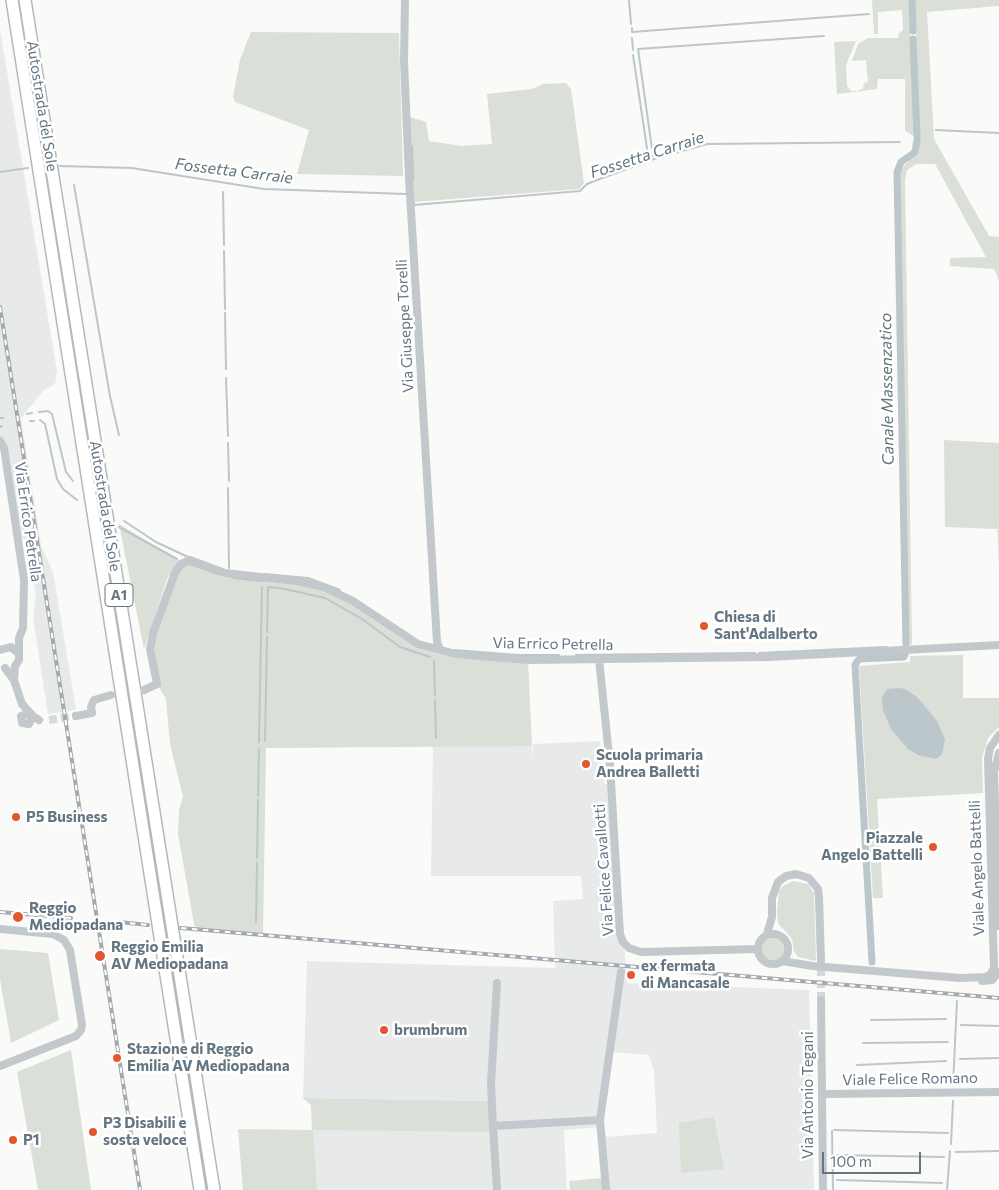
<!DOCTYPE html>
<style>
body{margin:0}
#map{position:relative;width:999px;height:1190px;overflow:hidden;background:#fafaf8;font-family:Commissioner,sans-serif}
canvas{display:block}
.scale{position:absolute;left:822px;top:1152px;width:99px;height:22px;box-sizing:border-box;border:2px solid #657683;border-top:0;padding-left:6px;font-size:15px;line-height:18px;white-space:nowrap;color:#657683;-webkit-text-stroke:4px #fff;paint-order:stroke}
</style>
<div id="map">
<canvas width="999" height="1190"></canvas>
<div class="scale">100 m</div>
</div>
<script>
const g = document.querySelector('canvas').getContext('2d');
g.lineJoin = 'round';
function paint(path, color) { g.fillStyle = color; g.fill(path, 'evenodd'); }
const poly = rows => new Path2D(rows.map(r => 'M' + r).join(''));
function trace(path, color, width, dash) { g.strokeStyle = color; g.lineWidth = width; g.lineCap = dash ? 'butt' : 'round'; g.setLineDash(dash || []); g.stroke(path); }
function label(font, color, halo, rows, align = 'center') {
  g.font = font + ' Commissioner,sans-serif'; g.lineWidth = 5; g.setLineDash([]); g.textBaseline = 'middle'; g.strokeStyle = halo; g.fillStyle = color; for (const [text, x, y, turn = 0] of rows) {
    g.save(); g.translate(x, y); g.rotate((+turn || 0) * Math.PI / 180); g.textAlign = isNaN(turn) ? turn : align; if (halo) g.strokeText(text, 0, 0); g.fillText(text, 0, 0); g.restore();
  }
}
const built = poly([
 [0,30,57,371,55,384,43,391,21,418,41,545,53,572,76,710,48,714,33,618,36,595,27,539,15,540,0,446],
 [600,741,604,784,612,784,627,983,809,990,814,1190,607,1190,604,1137,657,1133,654,1071,649,1055,610,1052,601,1127,564,1130,567,1190,317,1190,312,1130,493,1131,487,1101,303,1098,307,961,555,968,553,901,583,899,581,876,431,876,433,746,532,746,533,761,533,744]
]);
const green = poly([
 [872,0,909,0,914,130,916,136,914,136,905,131,905,79,878,79,877,89,837,94,834,42,856,41,846,65,847,86,851,91,857,91,863,89,864,83,868,82,866,60,852,61,858,44,868,38,898,38,899,33,903,30,902,10,878,12,878,34,874,34],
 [914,0,999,0,999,6,927,12,934,139,989,236,999,237,999,280,994,269,950,266,950,258,986,257,935,164,916,164,907,170,905,180,912,645,908,643,899,171,919,149,917,136,920,133],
 [251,32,399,33,403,176,297,174,309,130,235,102,233,97,240,60],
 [566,83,571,89,584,183,579,189,414,202,410,117,426,122,429,141,461,146,492,144,487,94,532,89,543,84],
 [944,440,999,443,999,566,997,521,997,529,945,527],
 [119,524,179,561,167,579,144,649],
 [184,561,208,568,316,584,431,649,528,660,532,746,266,748,263,935,195,929,178,834,179,810,183,797,170,744,166,699,157,684,151,656,153,633],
 [963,655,963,698,999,698,999,727,988,738,982,758,983,793,877,799,883,898,873,898,859,666,910,662,910,656],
 [793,881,808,884,814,893,816,961,798,957,794,951,792,939,778,923,777,911,779,891,783,886],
 '762 949a11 11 0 1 1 22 0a11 11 0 1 1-22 0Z',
 [0,949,48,953,59,1020,11,1043,0,979],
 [71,1050,91,1190,38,1190,17,1072],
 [303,1098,488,1101,494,1132,313,1130,317,1190,243,1190,238,1129,312,1130,311,1105],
 [714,1117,724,1169,681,1173,679,1123],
 [602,1178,603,1190,570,1190,569,1181]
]);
const water = poly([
 [899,688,905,689,917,697,937,721,945,740,942,754,939,757,935,759,918,755,908,749,891,729,883,710,882,697,887,689]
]);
const stream = poly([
 [629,0,631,24],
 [632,28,632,32,869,14],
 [632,38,633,50],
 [633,55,648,155],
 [936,130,999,133],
 [412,146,413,179],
 [653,156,638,49,824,36],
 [60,166,132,168,264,189,406,194],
 [0,172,28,168],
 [74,185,110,396,119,435],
 [223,192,224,245],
 [414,203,414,205,580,191,587,184,597,180,657,158,707,144,900,142],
 [224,251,225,309],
 [225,313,226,369],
 [226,378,228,436],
 [39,412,48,411,52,414,66,472,73,481],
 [27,414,32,413],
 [0,418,3,418],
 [40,420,45,424,57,479,63,489,77,500],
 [30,421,34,421],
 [0,427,2,426],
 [228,443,229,481],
 [228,488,229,568],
 [124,521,156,542,188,557],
 [119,527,177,559],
 [190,564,218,574],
 [265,574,308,578,340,590],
 [233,578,262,581],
 [267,632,268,587,280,588,325,598,362,619,400,647,430,657],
 [454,650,518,655,559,655],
 [759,653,887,647],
 [576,655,755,653],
 [434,661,435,695],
 [435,700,436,738],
 [265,741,267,637],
 [259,742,262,587],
 [258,796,259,749],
 [257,858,258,800],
 [256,922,257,863],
 [871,1020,946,1019],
 [961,1025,999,1026],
 [863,1043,948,1042],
 [960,1059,999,1058],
 [857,1065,946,1061],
 [953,1085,957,1001],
 [834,1130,948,1133],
 [832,1131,833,1190],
 [951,1144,953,1101],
 [956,1152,999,1151],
 [835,1155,944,1157],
 [837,1180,942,1183],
 [947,1190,950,1151]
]);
const canal = poly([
 [912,0,913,31],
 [913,39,917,136],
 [906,645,897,172,901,162,915,152,917,140],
 [872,962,855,665,859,659,904,657,906,652]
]);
const minorTunnel = poly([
 [49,720,76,716],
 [821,1000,821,962]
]);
const minor = poly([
 [405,0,404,61,409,177,433,576,437,642,440,649],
 [0,441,4,448,24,580,23,628,19,638,19,660,15,666,14,680],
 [0,650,11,647,18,653],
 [599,659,610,765,620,934,623,942,629,948,641,952,757,949],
 [5,668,14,680,22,704,33,716,39,720],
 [144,690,157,684,150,649,153,633,175,573,181,564,190,560,225,573,297,581,324,587,353,601,418,644,456,654,528,660,768,657,999,645],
 [29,713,21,716,22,723,29,724,33,716],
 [76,716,92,713,91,707,94,700,111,695],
 [999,753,994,772,999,926],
 [0,929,53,934,64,940,70,950,82,1025,81,1030,76,1036,0,1066],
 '758 949a15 15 0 1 1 30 0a15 15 0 1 1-30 0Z',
 [767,934,772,917,772,898,778,882,786,876,796,874,809,878,818,889,819,897,821,960],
 [782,961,813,966,960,978,985,977,991,974,994,967,988,759,990,748,999,735],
 [982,981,992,980,999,972],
 [821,1000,823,1190],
 [822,1094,999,1092],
 [493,1126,491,1083,497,983],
 [497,1190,493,1126,600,1120],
 [606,1190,600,1120,621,972]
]);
const highway = poly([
 [12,0,200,1190],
 [25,0,214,1190]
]);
const rail = poly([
 [0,307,140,1190],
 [0,912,71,918],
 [119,922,148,925],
 [181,928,999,998]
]);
const markers = [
 [704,626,5,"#e4572e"],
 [586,764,5,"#e4572e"],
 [16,817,5,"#e4572e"],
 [933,847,5,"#e4572e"],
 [18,917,6,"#e4572e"],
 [100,956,6,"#e4572e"],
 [631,975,5,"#e4572e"],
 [384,1030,5,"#e4572e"],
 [117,1058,5,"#e4572e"],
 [93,1132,5,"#e4572e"],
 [13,1140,5,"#e4572e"]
];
const shields = [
 [119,595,28]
];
const shieldNames = [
 ["A1",119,595]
];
const streetNames = [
 ["Autostrada del Sole",42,106,81],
 ["Via Giuseppe Torelli",405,326,-93],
 ["Autostrada del Sole",105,506,81],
 ["Via Errico Petrella",28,522,82],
 ["Via Errico Petrella",553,644,1],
 ["Viale Angelo Battelli",977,868,-92],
 ["Via Felice Cavallotti",604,870,-94],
 ["Viale Felice Romano",910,1079,-1],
 ["Via Antonio Tegani",808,1095,-90]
];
const poiNames = [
 ["Chiesa di",714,617],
 ["Sant'Adalberto",714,634],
 ["Scuola primaria",596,755],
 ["Andrea Balletti",596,772],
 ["P5 Business",26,817],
 ["Piazzale",923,838,"right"],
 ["Angelo Battelli",923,855,"right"],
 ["Reggio",29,908],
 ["Mediopadana",29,925],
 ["Reggio Emilia",111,947],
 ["AV Mediopadana",111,964],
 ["ex fermata",641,966],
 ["di Mancasale",641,983],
 ["brumbrum",394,1030],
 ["Stazione di Reggio",127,1049],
 ["Emilia AV Mediopadana",127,1066],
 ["P3 Disabili e",103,1123],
 ["sosta veloce",103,1140],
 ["P1",23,1140]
];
const waterNames = [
 ["Fossetta Carraie",647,155,-18],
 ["Fossetta Carraie",234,171,7],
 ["Canale Massenzatico",887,389,-91]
];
paint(built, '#e8e9e9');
paint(green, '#dadfd7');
paint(water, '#bbc7cb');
trace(stream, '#bbc7cb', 2);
trace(canal, '#bbc7cb', 7);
trace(minorTunnel, '#d5d9db', 8, [8, 4]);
trace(highway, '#b4b9bd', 14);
trace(minor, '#c3c8cc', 8);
trace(highway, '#fff', 11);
trace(rail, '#a2aab0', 4);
trace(rail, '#fff', 2, [5.5]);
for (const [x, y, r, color] of markers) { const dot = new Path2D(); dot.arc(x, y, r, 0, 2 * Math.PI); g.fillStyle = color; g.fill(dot); trace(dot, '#fff', 2); }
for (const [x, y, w] of shields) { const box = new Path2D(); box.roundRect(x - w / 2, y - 11.5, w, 23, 4); g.fillStyle = '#fff'; g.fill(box); trace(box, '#657683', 1); }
label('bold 14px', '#657683', null, shieldNames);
label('15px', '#657683', '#fff', streetNames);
label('bold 15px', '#657683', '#fff', poiNames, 'left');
label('italic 16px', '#60757c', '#fff', waterNames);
</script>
